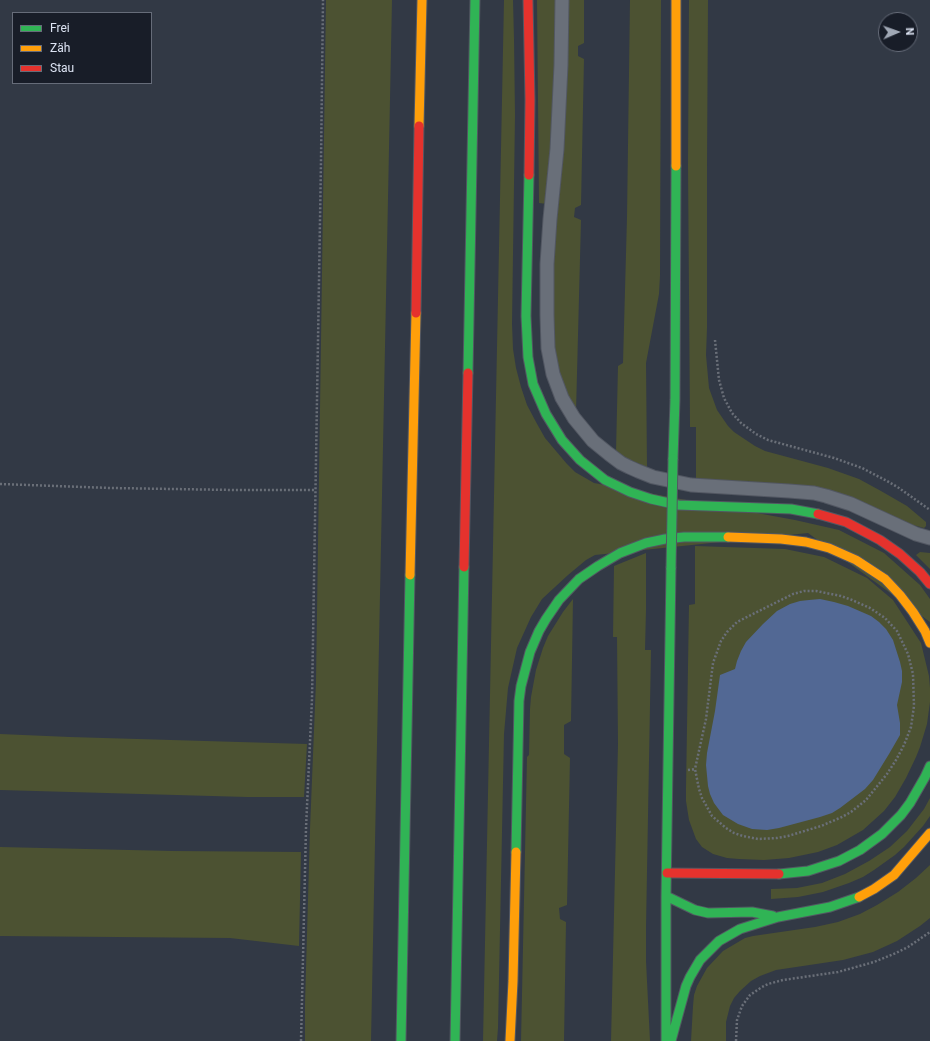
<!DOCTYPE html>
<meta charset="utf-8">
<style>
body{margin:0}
#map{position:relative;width:930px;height:1041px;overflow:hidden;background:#323945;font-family:Roboto,sans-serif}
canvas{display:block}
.legend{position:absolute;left:12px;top:12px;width:140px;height:72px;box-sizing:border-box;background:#181d28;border:1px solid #666c79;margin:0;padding:5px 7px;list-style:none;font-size:12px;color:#dce3f2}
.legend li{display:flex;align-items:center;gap:8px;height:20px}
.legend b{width:20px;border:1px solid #666c79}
.north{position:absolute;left:878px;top:12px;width:40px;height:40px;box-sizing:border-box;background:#181d28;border:1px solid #666c79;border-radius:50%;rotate:88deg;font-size:11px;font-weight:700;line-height:16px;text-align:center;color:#dce3f2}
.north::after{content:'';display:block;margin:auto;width:14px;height:18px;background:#a0a8b5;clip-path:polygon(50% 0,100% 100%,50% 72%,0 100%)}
</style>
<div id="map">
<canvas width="930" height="1041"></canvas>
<ul class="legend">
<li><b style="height:5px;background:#30b455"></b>Frei</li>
<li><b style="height:5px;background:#ff9f0a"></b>Zäh</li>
<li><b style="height:5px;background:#e5322d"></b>Stau</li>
</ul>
<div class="north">N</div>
</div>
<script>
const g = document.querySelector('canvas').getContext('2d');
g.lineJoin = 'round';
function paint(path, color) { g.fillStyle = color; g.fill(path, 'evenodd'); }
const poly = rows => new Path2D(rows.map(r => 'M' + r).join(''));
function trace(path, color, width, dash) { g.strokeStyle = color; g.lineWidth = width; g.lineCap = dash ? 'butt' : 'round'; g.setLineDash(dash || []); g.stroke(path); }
const green = poly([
 [326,0,392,0,371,1041,305,1041,305,1004,310,829,316,681],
 [504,0,513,0,514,39,515,115,512,324,513,349,516,368,521,387,527,405,536,422,545,438,567,464,575,472,594,483,795,520,839,530,884,553,920,585,930,599,930,622,808,533,595,555,586,560,568,575,542,599,531,617,517,648,508,688,504,734,498,1028,497,1041,483,1041],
 [537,0,584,0,584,43,578,46,578,56,584,59,581,205,575,208,574,217,581,220,576,412,570,403,558,371,554,344,552,265,555,205,539,203],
 [630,0,661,0,660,276,659,294,646,363,647,467,625,458,616,452,618,366,623,363,627,217],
 [689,0,708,0,707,166,707,328,706,355,709,388,717,410,728,426,734,432,755,446,765,451,828,468,859,479,881,491,907,506,926,522,926,526,924,528,913,525,872,507,696,479,696,427,690,427,688,164],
 [695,546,785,549,824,557,867,578,893,600,921,643,929,676,930,688,930,702,927,724,920,747,916,757,906,778,895,797,884,811,863,830,837,845,818,852,789,858,764,860,739,859,727,858,713,854,702,847,696,839,689,820,686,801,686,788,689,605,695,604],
 [920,552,930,553,930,569,916,555],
 [646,553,646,610,645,650,651,650,646,927,646,961,650,1041,611,1041,618,744,617,637,613,637,614,566],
 [573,599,571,721,564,725,564,754,570,758,567,905,559,908,560,919,566,922,564,1041,521,1041,527,757,529,755,530,709,531,697,536,670,543,648,548,636,563,612],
 [0,734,70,737,307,744,304,797,247,797,0,790],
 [930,798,930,816,923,826,904,847,895,855,874,870,863,877,849,883,823,892,798,897,771,899,771,889,797,888,822,883,845,874,869,861,890,847,907,831,924,809],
 [0,847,173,851,301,852,299,946,230,938,0,936],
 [930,865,930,918,920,926,897,941,873,952,843,960,776,970,760,976,751,981,740,991,734,998,730,1006,726,1022,726,1041,691,1041,693,1006,694,995,697,986,707,968,723,951,745,938,753,936,815,927,838,922,860,914,877,905,898,892,916,878]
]);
const water = poly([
 [820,599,834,602,848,606,871,616,879,622,886,629,893,640,900,662,902,671,902,682,897,705,900,723,900,735,889,754,873,780,865,789,840,808,832,813,820,817,779,828,767,830,752,829,738,824,723,815,714,803,710,794,708,786,706,765,707,753,715,711,720,675,735,669,737,661,741,651,746,642,763,624,777,611,790,604,800,601,809,600]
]);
const path = poly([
 [715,340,719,380,724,398,732,413,741,423,756,434,768,440,834,458,862,468,887,481,899,488,930,510],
 [0,484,111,488,234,490,315,490],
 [688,770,695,769,699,789,702,798,712,816,726,828,734,833,743,836,758,839,777,838,788,836,821,826,842,817,851,812,866,800,887,774,896,760,904,745,911,727,914,706,913,674,908,654,897,631,885,618,870,608,852,600,841,596,816,591,804,591,793,594,737,622,727,632,721,641,713,663,706,719,695,769],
 [301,1041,302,1000,306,828,312,699,321,161,323,0],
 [736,1041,737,1020,742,1006,750,995,762,987,768,984,783,980,838,972,874,962,896,953,908,947,930,932]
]);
const lane = poly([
 [562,0,561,65,557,149,550,219,547,264,547,315,548,348,553,374,562,398,574,418,593,441,609,454,621,463,629,467,638,471,653,477,691,485,789,491,814,493,826,496,851,504,916,534,930,538]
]);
const fast = poly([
 [529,175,526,316,528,357,533,384,546,414,562,440,580,460,605,480,630,492,651,499,678,505,791,509,818,514],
 [468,373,475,0],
 [673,459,675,400,676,166],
 [516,852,519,701,521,686,530,652,539,631,546,619,559,600,579,579,598,566,620,553,646,543,665,539,684,537,728,537],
 [779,874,808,871,839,861,860,850,882,834,901,815,910,803,925,777,930,766],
 [666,896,695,910,708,913,752,912,773,916],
 [401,1041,410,575],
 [455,1041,464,567],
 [666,1041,666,896,671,568],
 [671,1041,686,986,690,977,700,960,719,941,740,929,778,917,830,907,859,897]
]);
const slow = poly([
 [419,126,422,0],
 [676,166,676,0],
 [728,537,781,539,806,542,829,548,856,560,885,579,900,595,913,612,925,631,930,643],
 [410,575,416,313],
 [859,897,874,889,894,875,930,833],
 [510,1041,513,981,516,852]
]);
const jam = poly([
 [528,0,530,100,529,175],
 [416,313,419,126],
 [818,514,846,522,880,540,900,554,920,572,930,584],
 [464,567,468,373],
 [667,873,779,874]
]);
const fastBridge = poly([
 [671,568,673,459]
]);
paint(green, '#4c5232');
paint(water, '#526894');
trace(lane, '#525762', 15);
trace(fast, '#525762', 11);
trace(slow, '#525762', 11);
trace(jam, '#525762', 11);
trace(path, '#6a6f78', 2.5, [2, 2]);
trace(lane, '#696f79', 13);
trace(fast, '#30b455', 9);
trace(slow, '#ff9f0a', 9);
trace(jam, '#e5322d', 9);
trace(fastBridge, '#525762', 11, []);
trace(fastBridge, '#30b455', 9);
</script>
